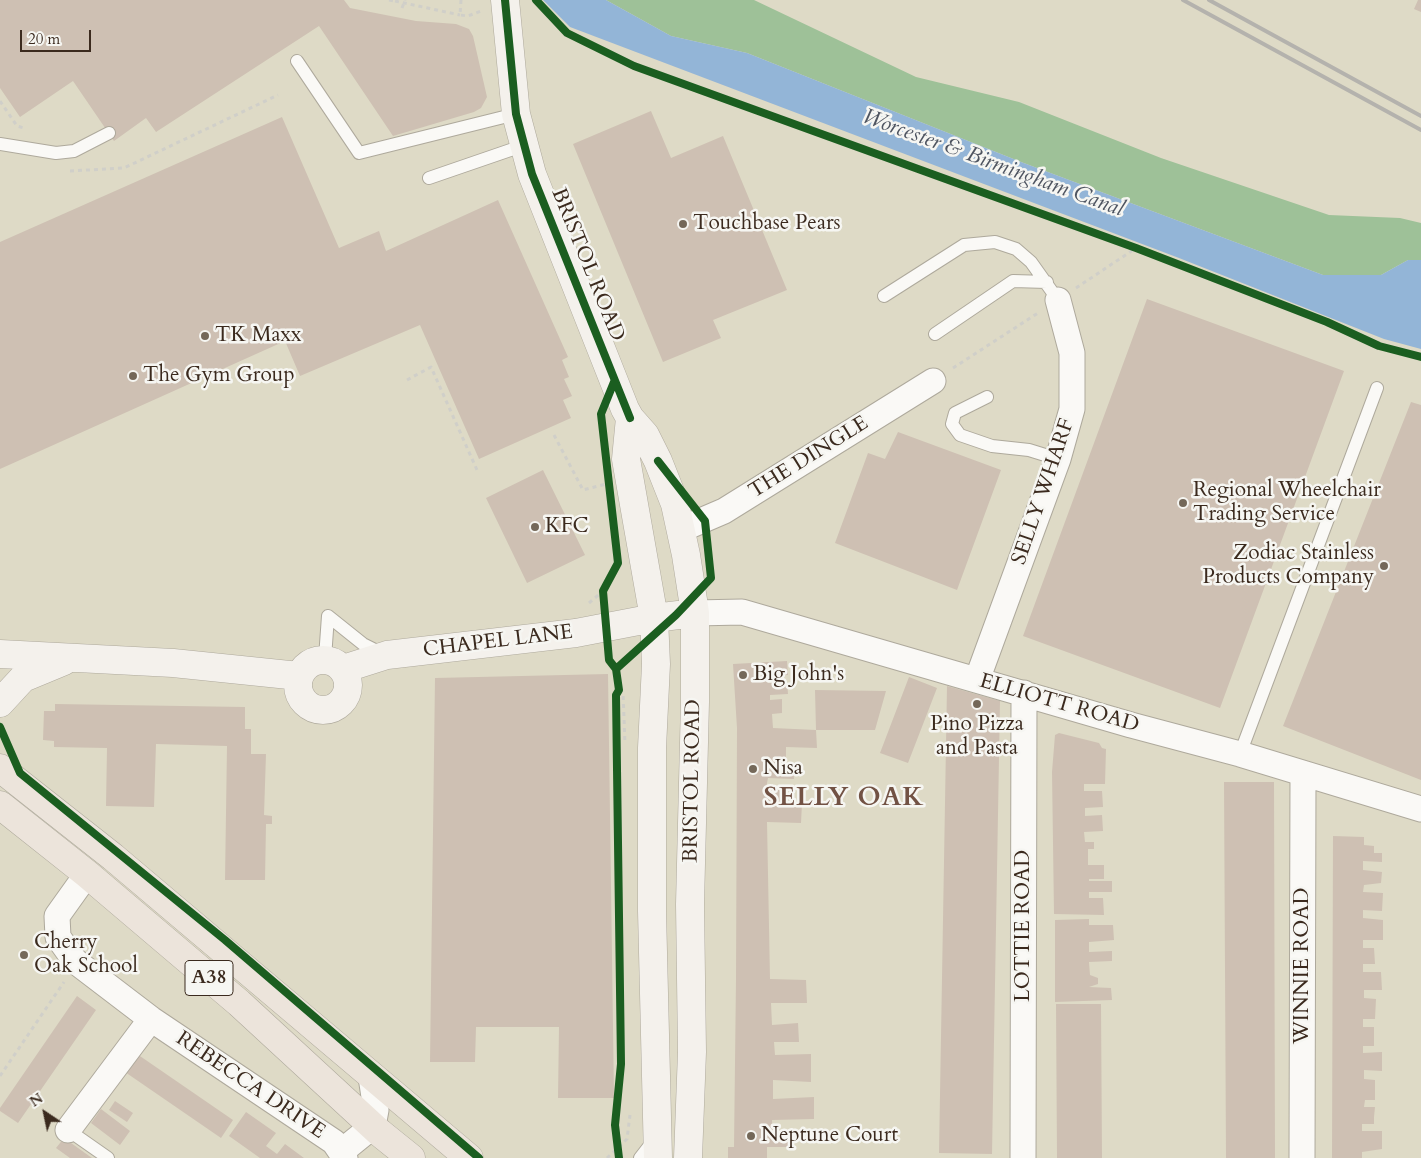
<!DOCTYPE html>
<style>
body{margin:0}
#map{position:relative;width:1421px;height:1158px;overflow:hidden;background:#dedac6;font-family:Cardo,serif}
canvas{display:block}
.north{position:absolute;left:20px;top:1088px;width:50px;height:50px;-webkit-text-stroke:4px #f6f6f2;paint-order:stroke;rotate:326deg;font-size:14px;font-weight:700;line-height:20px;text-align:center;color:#3b2a1e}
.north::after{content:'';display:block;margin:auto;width:18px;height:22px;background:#3b2a1e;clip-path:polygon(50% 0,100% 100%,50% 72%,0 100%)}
.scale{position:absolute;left:20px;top:30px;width:71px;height:22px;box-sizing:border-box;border:2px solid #3b2a1e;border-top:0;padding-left:6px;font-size:15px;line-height:18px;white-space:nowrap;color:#3b2a1e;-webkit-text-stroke:4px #f6f6f2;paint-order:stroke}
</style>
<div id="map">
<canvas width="1421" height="1158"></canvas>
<div class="north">N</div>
<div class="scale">20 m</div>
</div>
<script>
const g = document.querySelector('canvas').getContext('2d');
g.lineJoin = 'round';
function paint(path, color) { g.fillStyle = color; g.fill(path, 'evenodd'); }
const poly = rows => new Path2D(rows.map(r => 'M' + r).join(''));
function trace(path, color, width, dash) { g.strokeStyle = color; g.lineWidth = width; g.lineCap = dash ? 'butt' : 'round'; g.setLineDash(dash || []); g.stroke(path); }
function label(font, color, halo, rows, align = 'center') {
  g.font = font + ' Cardo,serif'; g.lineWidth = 5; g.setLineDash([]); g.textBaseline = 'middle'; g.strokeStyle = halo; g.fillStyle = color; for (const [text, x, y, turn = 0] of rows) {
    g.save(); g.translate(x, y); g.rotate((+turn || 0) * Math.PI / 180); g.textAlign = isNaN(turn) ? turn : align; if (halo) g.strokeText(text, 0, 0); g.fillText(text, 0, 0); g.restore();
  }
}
const forest = poly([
 [606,0,754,0,916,77,1019,102,1161,158,1329,215,1400,218,1421,223,1421,260,1408,260,1381,275,1323,275,1021,162,747,53,671,36]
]);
const water = poly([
 [543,0,606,0,671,36,747,53,1021,162,1323,275,1381,275,1408,260,1421,260,1421,349,1384,339,1179,258,570,27]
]);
const building = poly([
 [0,0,344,0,350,8,416,21,456,24,469,29,473,36,487,97,481,108,474,112,393,136,319,26,156,132,146,118,114,141,73,81,20,117,0,88],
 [1418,0,1421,0,1421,12,1414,9],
 [651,111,671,158,723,136,787,290,713,320,721,338,663,362,573,144],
 [282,117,339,248,379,231,386,251,498,200,568,357,562,360,569,377,564,379,572,396,563,400,571,418,479,459,420,325,300,376,285,341,0,469,0,242],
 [1147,299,1344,371,1220,708,1023,636],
 [1411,402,1421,405,1421,780,1283,726],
 [898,432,1001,470,957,590,835,543,868,453,885,459],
 [543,470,585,555,527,583,486,498],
 [787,661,788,675,768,676,768,683,787,682,788,694,770,695,770,700,782,699,782,713,772,714,773,728,816,730,817,748,786,747,786,764,793,764,794,779,768,778,766,788,788,787,787,802,802,803,801,823,767,822,770,979,806,980,807,1003,771,1003,772,1025,798,1023,799,1042,774,1042,775,1055,811,1054,811,1082,773,1080,773,1099,814,1097,814,1119,772,1120,773,1135,789,1134,789,1147,767,1147,767,1158,728,1158,728,1147,734,1147,736,979,737,728,733,664],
 [608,674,614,1098,558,1098,559,1027,476,1027,475,1062,430,1062,435,678],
 [909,677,937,688,908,763,880,753],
 [947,686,1000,701,992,1154,939,1153],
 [815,690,886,691,875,730,816,730],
 [55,704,245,707,245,729,251,729,251,754,266,754,264,815,272,816,272,824,266,824,265,880,225,880,227,746,156,744,154,807,106,806,107,748,54,747,54,741,43,740,44,711,55,711],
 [1059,733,1099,743,1102,748,1106,749,1105,784,1084,784,1084,791,1102,791,1103,807,1085,808,1085,816,1102,815,1103,831,1084,832,1085,842,1094,842,1094,849,1088,849,1088,865,1104,865,1104,879,1089,879,1089,881,1112,881,1112,892,1089,892,1089,898,1103,898,1104,915,1054,914,1052,772,1055,735],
 [1224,782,1274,782,1275,1158,1226,1158],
 [1333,836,1364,837,1364,845,1374,846,1374,853,1382,853,1382,862,1363,861,1363,870,1382,872,1381,883,1364,885,1363,892,1383,893,1382,911,1363,910,1363,918,1383,920,1383,940,1363,940,1363,948,1374,948,1375,964,1363,964,1363,972,1381,972,1382,990,1364,990,1364,998,1376,999,1375,1019,1363,1019,1363,1027,1374,1027,1374,1046,1363,1046,1363,1053,1382,1052,1382,1071,1364,1070,1364,1079,1375,1080,1375,1100,1365,1100,1364,1107,1375,1107,1374,1117,1374,1124,1362,1124,1362,1131,1382,1131,1382,1149,1362,1152,1362,1158,1332,1158],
 [1089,919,1089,925,1113,925,1114,940,1089,942,1089,952,1112,951,1112,961,1089,962,1090,975,1098,978,1098,984,1089,987,1111,988,1112,1000,1055,1002,1055,920],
 [77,996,96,1010,18,1123,0,1111,0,1108],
 [1056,1004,1101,1004,1102,1158,1057,1158],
 [137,1054,233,1120,221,1138,125,1072],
 [115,1101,133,1113,127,1122,109,1110],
 [101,1109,130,1131,120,1145,91,1123],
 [246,1112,276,1133,266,1146,277,1154,285,1144,304,1158,260,1158,229,1136],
 [64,1138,92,1158,70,1158,56,1148]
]);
const path = poly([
 [389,0,395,1],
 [461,0,460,15,468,16,481,11],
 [402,8,405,0],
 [0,101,17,126,24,128],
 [70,171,124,168,278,95],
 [1076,288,1136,248],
 [953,368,1038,313],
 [407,380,431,367,477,470],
 [554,435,583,490,606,484],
 [589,603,603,591],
 [619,690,623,693,625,744],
 [0,1076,64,982],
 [607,1158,627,1139,630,1115]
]);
const service = poly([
 [297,61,359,153,516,114],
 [0,144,56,153,74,151,109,133],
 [429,178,525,145],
 [884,296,964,245,995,242,1016,249,1031,262,1058,300],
 [935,334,1013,281,1047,282],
 [987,397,955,413,952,424,960,435,992,446,1029,450,1058,459],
 [328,616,363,644,383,654],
 [325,658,328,616],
 [1240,754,1377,388],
 [68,1130,108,1158],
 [640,1158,654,1140]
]);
const minor = poly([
 [682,529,724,511,933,381],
 [695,613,742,612,1131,725,1240,754,1421,809],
 [977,680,1058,459,1072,409,1072,353,1058,300],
 [87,874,57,916,58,937,75,961,151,1019,334,1142,345,1158],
 [68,1130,151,1019],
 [341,1152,373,1126,376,1110,371,1077],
 [1023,1158,1024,693],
 [1302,1158,1303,774]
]);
const secondary = poly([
 [505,0,516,114,532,174,625,409,630,418,645,435,658,461,675,504,686,555,695,613,695,702,690,904,692,1052,688,1158],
 [630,418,626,459,654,618,656,664,652,748,652,911,658,1158],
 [0,654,173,663,299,676],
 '298 685a25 25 0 1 1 50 0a25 25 0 1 1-50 0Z',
 [343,669,387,655,576,633,654,618,695,613],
 [0,703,23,678,64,661]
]);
const trunk = poly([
 [0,768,113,857,469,1158],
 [0,805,87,874,239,1003,380,1133,411,1158]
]);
const rail = poly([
 [1183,0,1421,130],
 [1209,0,1421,116]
]);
const pathBridge = poly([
 [395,1,460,15]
]);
const cycleway = poly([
 [505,0,516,114,532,174,630,418],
 [536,0,567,33,634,66,1136,248,1327,322,1379,346,1421,357],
 [614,382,601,414,618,563,603,591,609,660,616,669,619,690,616,695,621,1064,615,1125,619,1158],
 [616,669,676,615,711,578,705,521,658,461],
 [0,727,20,773,225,940,479,1158]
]);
const markers = [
 [683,224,5,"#746859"],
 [205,336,5,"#746859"],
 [133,376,5,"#746859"],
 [1183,503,5,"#746859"],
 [535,527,5,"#746859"],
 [1384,566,5,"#746859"],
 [743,675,5,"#746859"],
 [977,704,5,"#746859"],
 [753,769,5,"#746859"],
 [24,955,5,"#746859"],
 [751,1136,5,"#746859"]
];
const shields = [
 [209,978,48]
];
const shieldNames = [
 ["A38",209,978]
];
const poiNames = [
 ["Touchbase Pears",693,224],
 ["TK Maxx",215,336],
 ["The Gym Group",143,376],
 ["Regional Wheelchair",1193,491],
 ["Trading Service",1193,515],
 ["KFC",545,527],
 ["Zodiac Stainless",1374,554,"right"],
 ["Products Company",1374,578,"right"],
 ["Big John's",753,675],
 ["Pino Pizza",977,725,"center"],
 ["and Pasta",977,749,"center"],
 ["Nisa",763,769],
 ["Cherry",34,943],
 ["Oak School",34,967],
 ["Neptune Court",761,1136]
];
const streetNames = [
 ["BRISTOL ROAD",587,265,68],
 ["THE DINGLE",809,458,-32],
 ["SELLY WHARF",1044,492,-71],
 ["CHAPEL LANE",498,642,-7],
 ["ELLIOTT ROAD",1059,704,16],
 ["BRISTOL ROAD",693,781,-89],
 ["LOTTIE ROAD",1024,926,-90],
 ["WINNIE ROAD",1303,966,-90],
 ["REBECCA DRIVE",250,1086,34]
];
const waterNames = [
 ["Worcester & Birmingham Canal",993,164,20]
];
const districtNames = [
 ["SELLY OAK",844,799]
];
paint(forest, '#9ec198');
paint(water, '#93b5d7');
paint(building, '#cec0b3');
trace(service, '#aea99c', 14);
trace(minor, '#aea99c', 27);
trace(secondary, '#aea99c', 29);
trace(trunk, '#aea99c', 29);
trace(path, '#d0cfc9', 3, [4, 4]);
trace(service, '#faf9f6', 12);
trace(minor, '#faf9f6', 25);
trace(secondary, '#f4f1ec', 28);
trace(trunk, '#ece4db', 28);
trace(rail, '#b4b2ad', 4);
trace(pathBridge, '#d0cfc9', 3, [4, 4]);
trace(cycleway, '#1b5e20', 8);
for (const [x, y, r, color] of markers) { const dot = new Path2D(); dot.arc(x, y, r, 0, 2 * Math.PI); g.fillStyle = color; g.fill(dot); trace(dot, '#f6f6f2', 2); }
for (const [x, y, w] of shields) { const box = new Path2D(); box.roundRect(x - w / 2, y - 17.5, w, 35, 4); g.fillStyle = '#f6f6f2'; g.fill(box); trace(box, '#3b2a1e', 1); }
label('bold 20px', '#3b2a1e', null, shieldNames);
label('21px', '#3b2a1e', '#f6f6f2', poiNames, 'left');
label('21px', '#3b2a1e', '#f6f6f2', streetNames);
label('italic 22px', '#4f5561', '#f6f6f2', waterNames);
g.letterSpacing = '1px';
label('bold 26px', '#725244', '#f6f6f2', districtNames);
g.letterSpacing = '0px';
</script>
